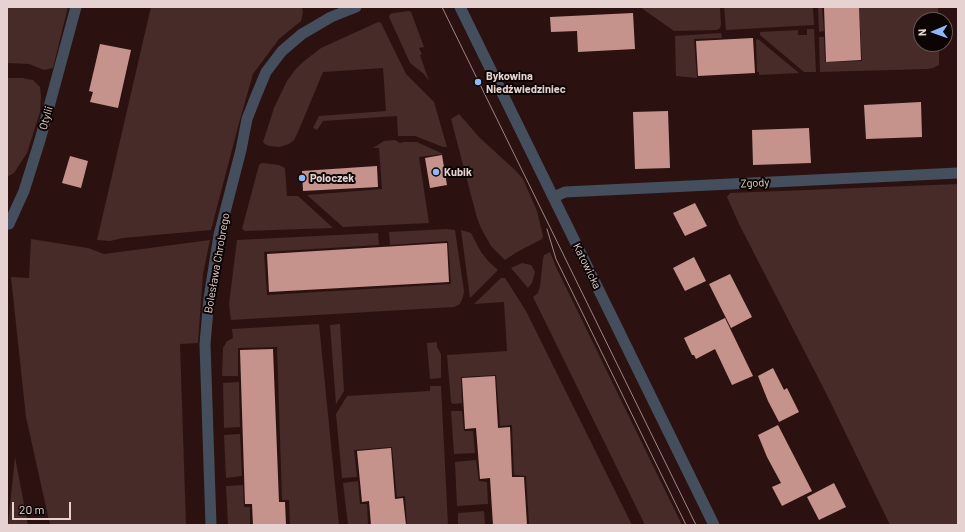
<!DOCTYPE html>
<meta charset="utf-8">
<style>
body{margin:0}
#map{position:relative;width:965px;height:532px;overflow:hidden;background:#2b1210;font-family:Barlow,sans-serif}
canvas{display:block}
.frame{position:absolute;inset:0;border:8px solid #e6d3d1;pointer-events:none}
.north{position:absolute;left:913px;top:12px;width:40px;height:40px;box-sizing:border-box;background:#0c0403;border:1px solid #635755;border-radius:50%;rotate:268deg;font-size:11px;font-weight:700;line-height:16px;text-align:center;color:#e6d3d1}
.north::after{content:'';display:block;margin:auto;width:14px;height:18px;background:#8db9fc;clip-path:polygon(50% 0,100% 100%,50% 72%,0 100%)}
.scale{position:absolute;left:12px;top:502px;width:59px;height:18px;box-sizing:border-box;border:2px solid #e6d3d1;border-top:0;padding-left:5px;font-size:12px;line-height:14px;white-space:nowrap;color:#e6d3d1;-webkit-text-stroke:3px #0c0403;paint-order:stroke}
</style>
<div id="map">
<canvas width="965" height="532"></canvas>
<div class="frame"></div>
<div class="north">N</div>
<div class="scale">20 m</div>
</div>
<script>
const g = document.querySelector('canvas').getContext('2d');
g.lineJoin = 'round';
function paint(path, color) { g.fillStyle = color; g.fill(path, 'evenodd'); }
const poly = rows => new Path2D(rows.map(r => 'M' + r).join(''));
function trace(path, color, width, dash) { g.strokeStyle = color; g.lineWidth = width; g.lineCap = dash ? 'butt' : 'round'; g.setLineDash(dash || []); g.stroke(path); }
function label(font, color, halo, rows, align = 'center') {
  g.font = font + ' Barlow,sans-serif'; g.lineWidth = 4; g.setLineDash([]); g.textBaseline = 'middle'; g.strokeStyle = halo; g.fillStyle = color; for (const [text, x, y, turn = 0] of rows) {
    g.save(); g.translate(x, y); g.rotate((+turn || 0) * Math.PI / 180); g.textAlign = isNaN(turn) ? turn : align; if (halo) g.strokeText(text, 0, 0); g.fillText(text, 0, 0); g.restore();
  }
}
const green = poly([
 [7,7,68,7,53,68,44,70,29,64,7,63],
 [151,7,302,7,303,12,301,21,279,39,253,74,239,123,211,230,123,238,110,241,97,240],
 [640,7,720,7,721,25,720,28,717,30,674,31],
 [724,7,813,7,814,25,726,30],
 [818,7,822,7,824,31,819,32],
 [859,7,938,7,938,20,921,20,921,44,939,44,939,65,933,68,927,69,820,72,819,37,824,37,825,62,862,61],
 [409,11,411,12,424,47,419,48,422,54,420,55,429,81,424,74,410,63,389,17,390,14,394,13],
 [378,22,381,23,383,27,406,74,434,102,447,147,443,147,415,136,398,136,397,116,323,121,317,130,313,128,319,116,386,111,383,68,323,72,298,132,294,140,289,144,279,147,269,146,265,144,263,142,274,108,287,81,295,70,303,62,321,48],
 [807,29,814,29,816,72,804,72,760,35,760,32,798,30,798,35,807,35],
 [721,33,722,38,694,39,697,78,676,76,675,36],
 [758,39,799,73,759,75,759,72,757,72,756,40],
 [7,78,22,78,33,80,40,87,41,96,40,112,27,153,14,173,7,177],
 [459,114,480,138,515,170,523,179,537,211,543,236,542,239,517,252,505,260,491,246,481,228,477,218,451,119],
 [395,140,400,143,404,142,417,142,443,154,419,157,429,223,343,227,307,195,382,189,379,148,373,148,384,141],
 [262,163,279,165,285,168,287,196,298,196,333,228,245,231,242,229,259,165],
 [958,184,958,525,890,525,827,395,739,224,727,197,730,193],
 [447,229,455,230,464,291,463,297,460,304,454,307,231,320,229,304,237,240,378,233,379,245,264,252,267,295,451,284,448,241,390,245,389,232],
 [461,230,471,233,481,252,489,262,498,270,470,298],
 [31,239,88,248,104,254,210,240,203,274,198,343,180,344,186,525,50,525,26,417,11,277,29,278],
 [550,252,556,267,682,525,645,525,533,297,538,293,540,286,543,259,544,255],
 [522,263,531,265,535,272,532,283,528,288,511,268],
 [501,278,505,278,526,311,632,525,529,525,526,476,514,475,512,425,500,426,496,375,461,377,462,403,453,404,451,402,447,355,507,351,504,302,474,304],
 [319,324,339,525,290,525,289,500,282,500,277,347,238,348,238,376,222,376,223,348,227,341,233,338,232,329],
 [340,324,344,391,336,404,330,325],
 [437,342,437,347,441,354,441,378,430,379,427,343],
 [239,382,240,427,224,428,223,383],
 [430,386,441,386,448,525,407,525,405,496,397,497,392,447,354,450,357,477,342,478,336,414,347,396,430,391],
 [451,411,462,411,464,431,473,431,475,453,454,454],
 [240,434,242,476,226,478,224,435],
 [15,457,28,525,8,525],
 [476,460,479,481,487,482,488,504,457,506,455,462],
 [358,481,360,504,367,504,368,525,348,525,343,483],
 [243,485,244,507,250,507,250,525,228,525,226,486],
 [484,511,485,525,458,525,458,513]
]);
const building = poly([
 [824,7,859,7,861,60,826,62],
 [633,13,635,49,578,52,577,31,551,32,550,17],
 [753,38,755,73,698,76,696,41],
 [100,44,131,50,118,108,90,102,93,92,89,91],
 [921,102,922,137,866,139,864,105],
 [668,111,670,168,635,169,633,112],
 [809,128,811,163,753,165,752,130],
 [442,155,447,185,430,188,425,158],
 [70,156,88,161,81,188,62,183],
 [377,166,378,187,303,191,302,171],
 [695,203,707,226,685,236,673,213],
 [447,243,449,282,269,292,267,254],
 [694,257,706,281,685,291,673,268],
 [730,274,752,317,731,328,709,284],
 [725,318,753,376,732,385,715,349,696,359,694,355,692,355,684,338],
 [273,349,279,502,285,502,286,525,253,525,252,504,245,504,240,350],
 [773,368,784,390,787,388,799,412,779,422,768,401,758,376],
 [495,376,498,428,510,427,512,477,524,477,527,525,493,525,490,478,480,479,476,428,465,429,462,378],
 [778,425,812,491,782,506,772,487,781,483,767,457,758,435],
 [391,448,395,499,403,498,406,525,371,525,369,501,362,502,357,451],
 [834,483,846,507,819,520,807,497]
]);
const minor = poly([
 [554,197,565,192,958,173],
 [7,223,9,224,24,191,40,140,76,7],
 [211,525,205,344,209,298,219,235,241,150,247,119,256,96,266,72,282,51,302,34,331,17,356,7]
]);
const tertiary = poly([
 [460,7,714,525]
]);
const tram = poly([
 [442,7,696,525],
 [547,229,556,259,686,525]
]);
const markers = [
 [478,82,4,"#8db9fc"],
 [436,172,4,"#8db9fc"],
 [302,178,4,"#8db9fc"]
];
const poiNames = [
 ["Bykowina",486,76],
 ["Niedźwiedziniec",486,89],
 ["Kubik",444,172],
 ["Poloczek",310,178]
];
const streetNames = [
 ["Otylii",46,118,-74],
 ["Zgody",755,183,-3],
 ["Bolesława Chrobrego",217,263,-80],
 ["Katowicka",587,266,64]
];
paint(green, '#462b28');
paint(building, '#c6938c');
trace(minor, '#444e5d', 11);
trace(tertiary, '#444e5d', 11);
trace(tram, '#9c8684', 1);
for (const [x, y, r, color] of markers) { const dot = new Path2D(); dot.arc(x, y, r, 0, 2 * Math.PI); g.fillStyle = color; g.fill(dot); trace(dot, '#0c0403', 1.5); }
label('bold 11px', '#e6d3d1', '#0c0403', poiNames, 'left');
label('11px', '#e6d3d1', '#0c0403', streetNames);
</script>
